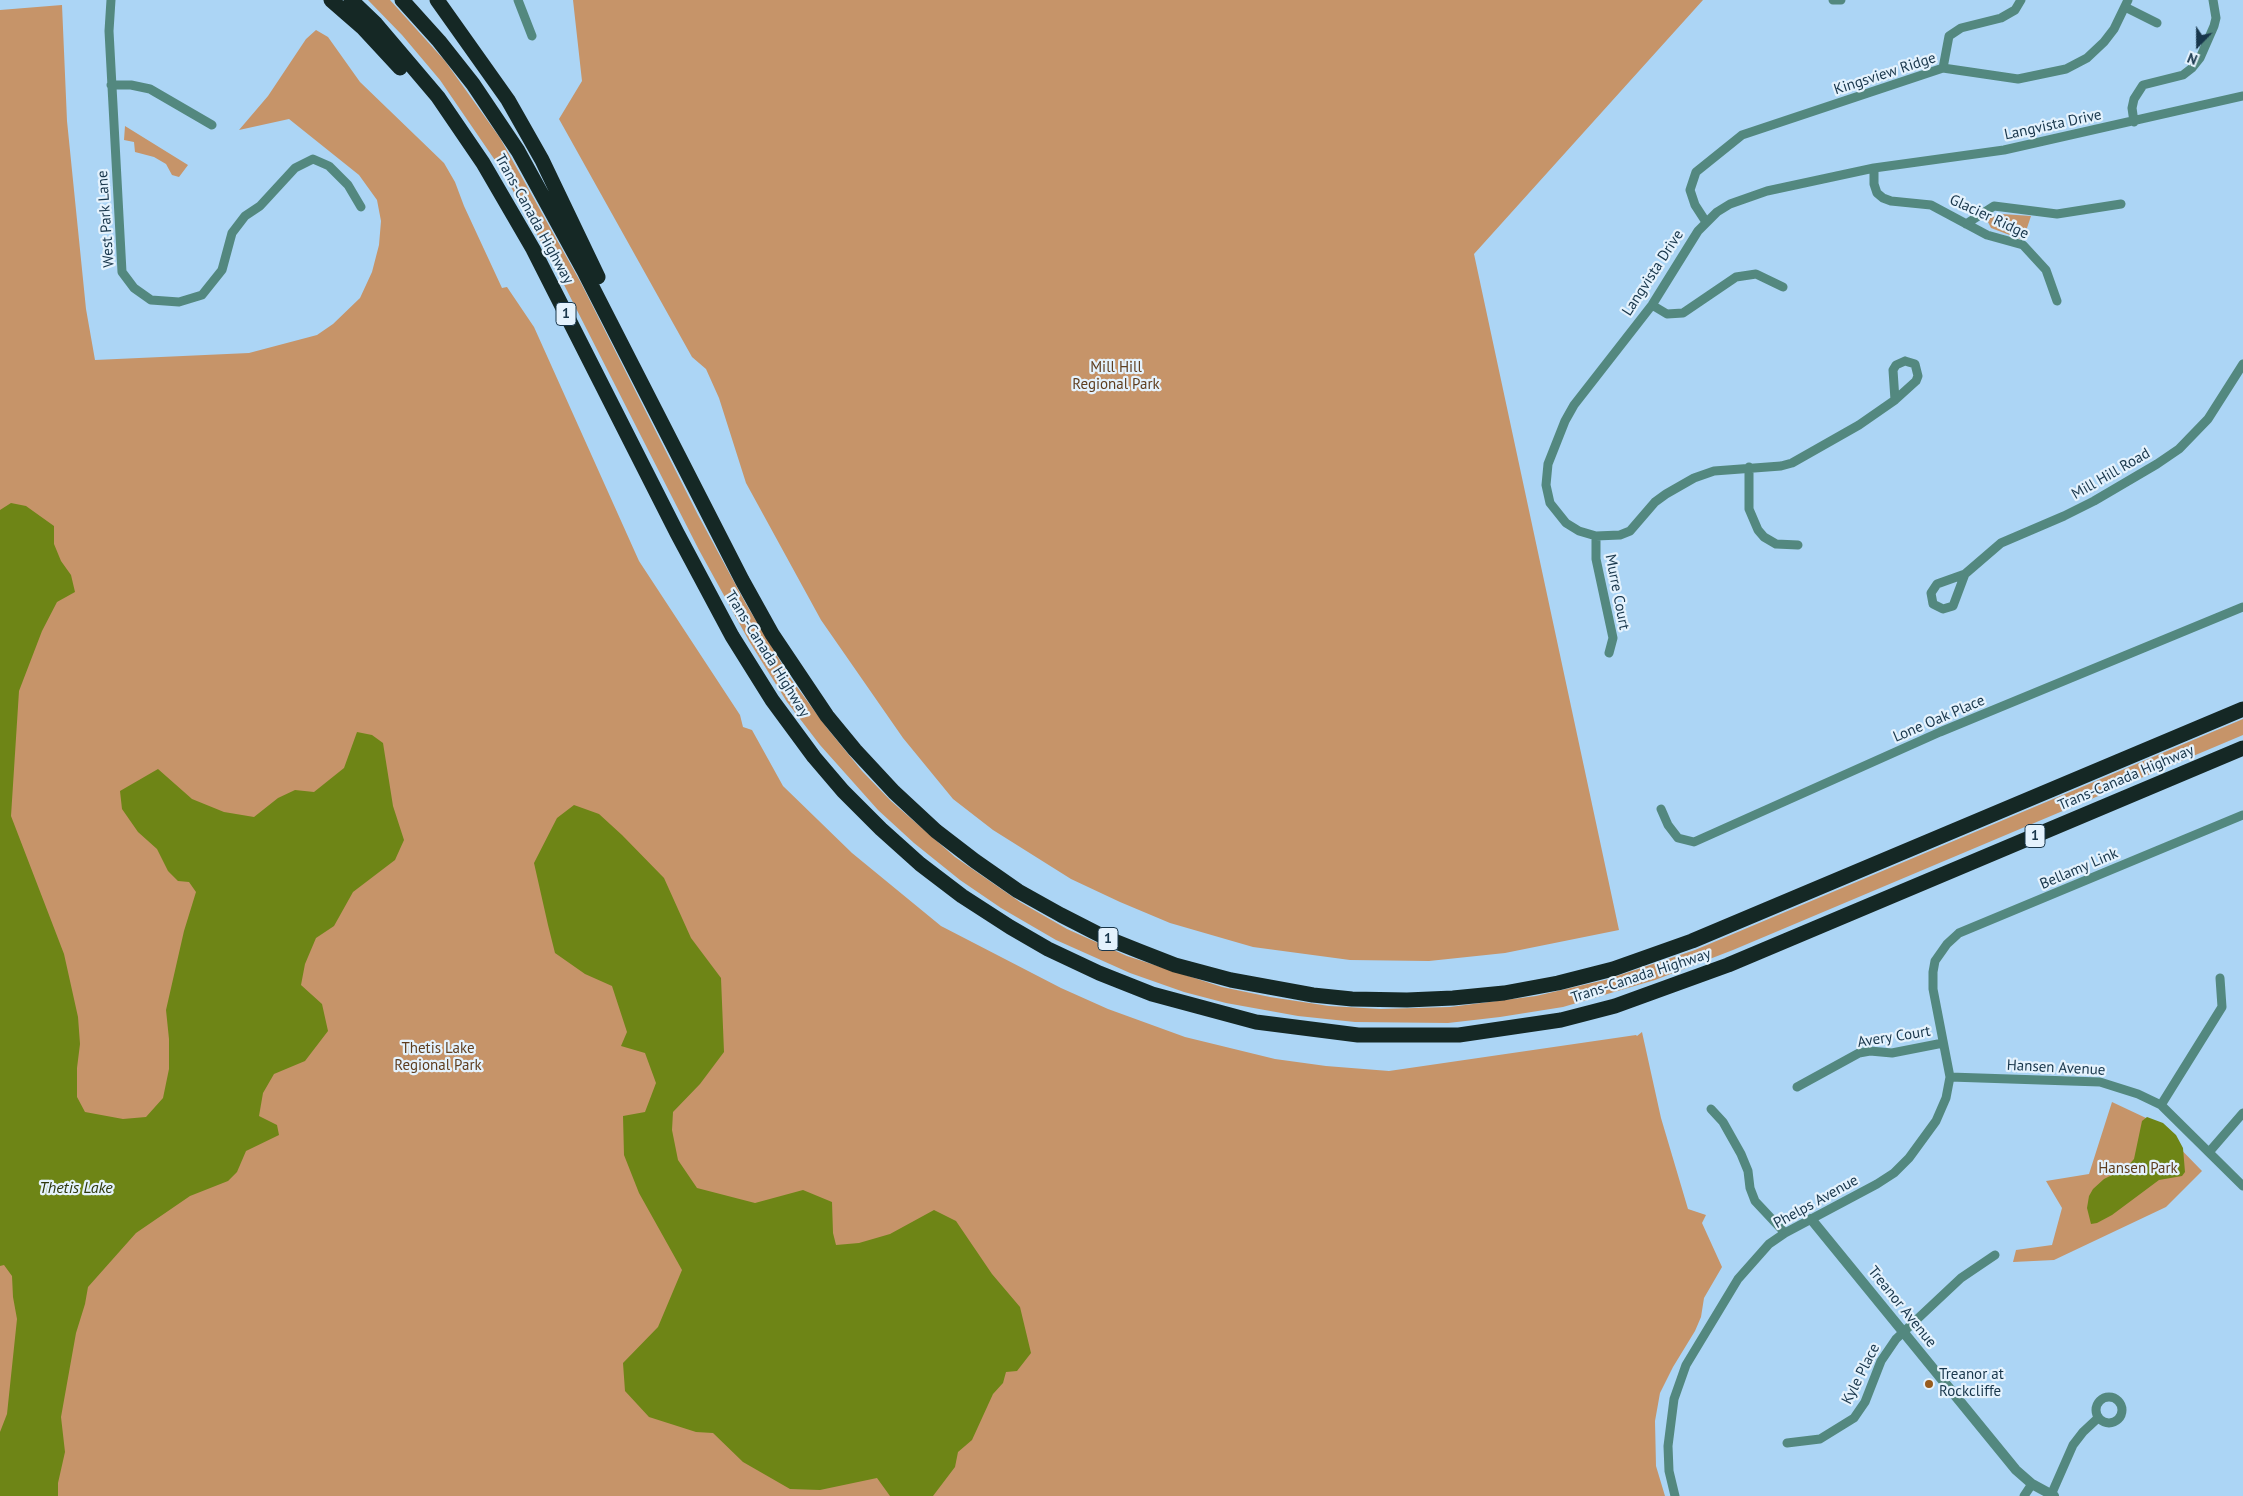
<!DOCTYPE html>
<style>
body{margin:0}
#map{position:relative;width:2243px;height:1496px;overflow:hidden;background:#acd5f5;font-family:"PT Sans",sans-serif}
canvas{display:block}
.north{position:absolute;left:2173px;top:20px;width:50px;height:50px;-webkit-text-stroke:4px #e4f2fd;paint-order:stroke;rotate:202deg;font-size:14px;font-weight:700;line-height:20px;text-align:center;color:#18364b}
.north::after{content:'';display:block;margin:auto;width:18px;height:22px;background:#18364b;clip-path:polygon(50% 0,100% 100%,50% 72%,0 100%)}
</style>
<div id="map">
<canvas width="2243" height="1496"></canvas>
<div class="north">N</div>
</div>
<script>
const g = document.querySelector('canvas').getContext('2d');
g.lineJoin = 'round';
function paint(path, color) { g.fillStyle = color; g.fill(path, 'evenodd'); }
const poly = rows => new Path2D(rows.map(r => 'M' + r).join(''));
function trace(path, color, width, dash) { g.strokeStyle = color; g.lineWidth = width; g.lineCap = dash ? 'butt' : 'round'; g.setLineDash(dash || []); g.stroke(path); }
function label(font, color, halo, rows, align = 'center') {
  g.font = font + ' "PT Sans",sans-serif'; g.lineWidth = 4.5; g.setLineDash([]); g.textBaseline = 'middle'; g.strokeStyle = halo; g.fillStyle = color; for (const [text, x, y, turn = 0] of rows) {
    g.save(); g.translate(x, y); g.rotate((+turn || 0) * Math.PI / 180); g.textAlign = isNaN(turn) ? turn : align; if (halo) g.strokeText(text, 0, 0); g.fillText(text, 0, 0); g.restore();
  }
}
const green = poly([
 [368,0,390,0,445,61,500,138,581,283,698,515,746,604,791,679,827,728,862,771,891,801,955,857,1020,902,1067,929,1127,956,1222,987,1270,997,1329,1006,1381,1009,1450,1007,1536,996,1605,980,1695,950,2243,719,2243,735,1733,950,1655,980,1563,1007,1500,1017,1448,1023,1355,1022,1298,1016,1226,1003,1184,992,1130,973,1056,940,1001,908,960,880,914,843,878,810,820,745,787,702,749,641,699,550,556,269,501,169,440,80,402,35],
 [573,0,1703,0,1474,254,1619,930,1505,953,1429,961,1350,960,1253,947,1170,923,1120,902,1071,879,993,830,953,799,903,738,821,620,746,483,719,398,706,369,692,357,559,119,582,81],
 [62,5,67,121,86,309,95,360,249,353,317,335,333,324,360,298,372,272,379,245,381,221,377,200,359,175,289,119,239,130,268,96,306,39,316,30,328,37,360,82,444,163,455,182,464,206,502,288,507,287,534,327,639,561,740,715,743,727,752,730,783,786,852,853,941,926,1061,988,1108,1009,1185,1037,1275,1059,1326,1066,1389,1071,1636,1035,1637,1036,1642,1032,1661,1118,1688,1209,1706,1215,1702,1223,1722,1267,1704,1298,1701,1317,1695,1331,1673,1367,1660,1393,1655,1421,1656,1466,1665,1496,0,1496,0,10],
 [125,126,188,165,179,177,172,175,166,164,154,157,135,152,134,142,124,140],
 [2002,214,2031,216,2023,240,1991,228,1988,222,1990,218],
 [2112,1102,2146,1118,2166,1134,2202,1171,2166,1207,2054,1260,2013,1262,2016,1250,2052,1245,2062,1208,2046,1181,2089,1174]
]);
const water = poly([
 [11,503,26,506,54,526,54,544,61,561,71,575,75,592,57,602,42,631,19,691,11,816,64,954,78,1017,80,1044,77,1068,77,1097,85,1112,123,1119,146,1117,163,1098,169,1069,169,1039,166,1010,184,931,196,892,189,882,178,881,168,871,157,849,138,832,122,809,120,791,158,769,192,799,224,812,254,817,278,798,295,790,314,792,344,768,357,732,372,735,383,743,393,806,404,840,395,860,353,892,334,926,316,938,305,964,301,985,322,1004,328,1031,305,1061,274,1074,263,1093,259,1116,277,1125,279,1135,246,1151,237,1172,228,1181,190,1196,136,1233,88,1287,85,1304,76,1333,61,1417,65,1452,58,1483,58,1496,0,1496,0,1432,7,1414,17,1319,13,1297,12,1276,4,1265,0,1266,0,510],
 [574,805,599,814,622,835,664,878,691,938,721,978,724,1052,700,1084,673,1112,672,1130,678,1160,697,1188,755,1203,803,1190,832,1202,833,1233,836,1245,859,1243,890,1234,934,1210,956,1221,992,1274,1020,1307,1031,1353,1017,1371,1006,1372,1003,1383,993,1394,972,1440,958,1452,955,1467,933,1496,890,1496,877,1478,820,1490,790,1489,743,1462,713,1433,696,1432,649,1417,625,1391,623,1363,658,1327,682,1270,639,1193,624,1155,623,1116,645,1112,656,1083,645,1053,621,1046,627,1032,612,986,585,974,555,953,548,925,534,863,557,818],
 [2147,1117,2163,1123,2176,1135,2183,1148,2185,1172,2182,1176,2159,1180,2112,1215,2097,1223,2091,1224,2087,1208,2089,1196,2093,1189,2104,1179,2126,1168,2134,1159,2142,1121]
]);
const minor = poly([
 [111,0,109,31,122,272,134,288,151,300,179,302,202,295,222,270,232,233,245,216,260,206,295,168,313,159,329,166,348,185,361,207],
 [518,0,532,36],
 [1833,0,1841,0],
 [2125,7,2157,23],
 [1943,68,1949,36,1961,28,2001,18,2015,10,2021,0],
 [111,85,131,85,150,89,212,125],
 [2134,122,2132,108,2134,99,2143,85,2183,75,2192,68,2200,58,2214,26,2216,18,2213,0],
 [1874,168,1874,184,1877,193,1883,198,1891,201,1931,205,1987,235,2023,245,2046,270,2057,301],
 [1706,222,1695,205,1690,190,1696,172,1742,135,1943,68,2018,79,2066,69,2087,58,2104,42,2114,29,2128,0],
 [1966,224,1994,206,2057,214,2121,204],
 [1652,305,1667,314,1683,313,1736,277,1756,274,1783,287],
 [1905,361,1915,364,1918,376,1916,381,1895,400,1893,370,1896,365,1905,361],
 [1895,400,1859,425,1792,463,1781,466,1714,471,1694,478,1666,494,1655,502,1630,531,1620,535,1596,536,1579,531,1566,523,1550,503,1546,485,1548,464,1565,421,1574,405,1652,305,1698,231,1717,212,1730,204,1767,191,1874,168,2004,150,2243,96],
 [1749,467,1749,509,1758,530,1764,537,1776,544,1798,545],
 [1596,536,1596,559,1613,638,1609,653],
 [1965,574,1953,606,1943,609,1933,604,1931,593,1937,584,1965,574,2001,543,2064,516,2094,501,2157,464,2179,449,2208,419,2243,364],
 [1661,809,1668,825,1678,838,1694,842,1940,732,2243,607],
 [1950,1077,2100,1082,2138,1094,2161,1105,2243,1186],
 [1797,1087,1859,1053,1870,1051,1892,1053,1943,1043],
 [2161,1105,2222,1007,2220,978],
 [1711,1109,1723,1122,1741,1154,1748,1171,1750,1188,1755,1201,1785,1233],
 [2210,1151,2243,1113],
 '2096 1410a13 13 0 1 1 26 0a13 13 0 1 1-26 0Z',
 [1787,1443,1820,1439,1854,1418,1865,1402,1881,1361,1896,1339,1961,1278,1995,1255],
 [2051,1495,2073,1445,2083,1432,2098,1418],
 [1675,1496,1669,1471,1668,1446,1674,1399,1686,1365,1738,1279,1769,1244,1785,1233,1877,1184,1894,1173,1909,1158,1936,1121,1946,1098,1950,1077,1933,989,1933,972,1935,961,1947,944,1959,933,2243,815],
 [2024,1496,2032,1484]
]);
const tertiary = poly([
 [1811,1219,2016,1470,2032,1484,2054,1496]
]);
const motorway = poly([
 [331,0,362,27,400,68],
 [351,0,376,24,438,97,483,163,533,249,677,533,732,636,772,700,814,757,843,791,881,829,920,864,962,896,1010,927,1048,949,1099,973,1152,994,1256,1022,1358,1035,1459,1035,1561,1020,1615,1006,1728,965,2243,748],
 [402,0,439,41,473,84,518,151,585,273,742,580,772,634,827,716,855,750,894,792,936,831,975,861,1018,891,1061,915,1104,937,1139,951,1175,965,1231,980,1313,995,1352,999,1407,1000,1453,998,1504,993,1558,983,1613,969,1692,941,2243,709],
 [437,0,508,100,542,160,598,277]
]);
const markers = [
 [1929,1384,5,"#985c1e"]
];
const shields = [
 [566,314,20],
 [2035,836,20],
 [1108,939,20]
];
const shieldNames = [
 ["1",566,314],
 ["1",2035,836],
 ["1",1108,939]
];
const streetNames = [
 ["Kingsview Ridge",1885,74,-18],
 ["Langvista Drive",2053,125,-12],
 ["Glacier Ridge",1989,217,25],
 ["West Park Lane",106,219,-94],
 ["Trans-Canada Highway",534,219,61],
 ["Langvista Drive",1653,273,-57],
 ["Mill Hill Road",2111,474,-30],
 ["Murre Court",1617,592,79],
 ["Trans-Canada Highway",767,654,58],
 ["Lone Oak Place",1939,719,-23],
 ["Trans-Canada Highway",2126,778,-23],
 ["Bellamy Link",2079,869,-23],
 ["Trans-Canada Highway",1641,976,-18],
 ["Avery Court",1894,1037,-9],
 ["Hansen Avenue",2056,1068,3],
 ["Phelps Avenue",1816,1202,-29],
 ["Treanor Avenue",1902,1307,51],
 ["Kyle Place",1861,1374,-63]
];
const parkNames = [
 ["Mill Hill",1116,368],
 ["Regional Park",1116,385],
 ["Thetis Lake",438,1049],
 ["Regional Park",438,1066],
 ["Hansen Park",2138,1169]
];
const poiNames = [
 ["Treanor at",1939,1375],
 ["Rockcliffe",1939,1392]
];
const waterNames = [
 ["Thetis Lake",76,1188]
];
paint(green, '#c69469');
paint(water, '#6e8516');
trace(minor, '#53887f', 9);
trace(tertiary, '#53887f', 10);
trace(motorway, '#152825', 15);
for (const [x, y, r, color] of markers) { const dot = new Path2D(); dot.arc(x, y, r, 0, 2 * Math.PI); g.fillStyle = color; g.fill(dot); trace(dot, '#e4f2fd', 2); }
for (const [x, y, w] of shields) { const box = new Path2D(); box.roundRect(x - w / 2, y - 11.5, w, 23, 4); g.fillStyle = '#e4f2fd'; g.fill(box); trace(box, '#18364b', 1); }
label('bold 14px', '#18364b', null, shieldNames);
label('15px', '#18364b', '#e4f2fd', streetNames);
label('15px', '#5e3d1e', '#e4f2fd', parkNames);
label('15px', '#18364b', '#e4f2fd', poiNames, 'left');
label('italic 16px', '#2d370c', '#e4f2fd', waterNames);
</script>
